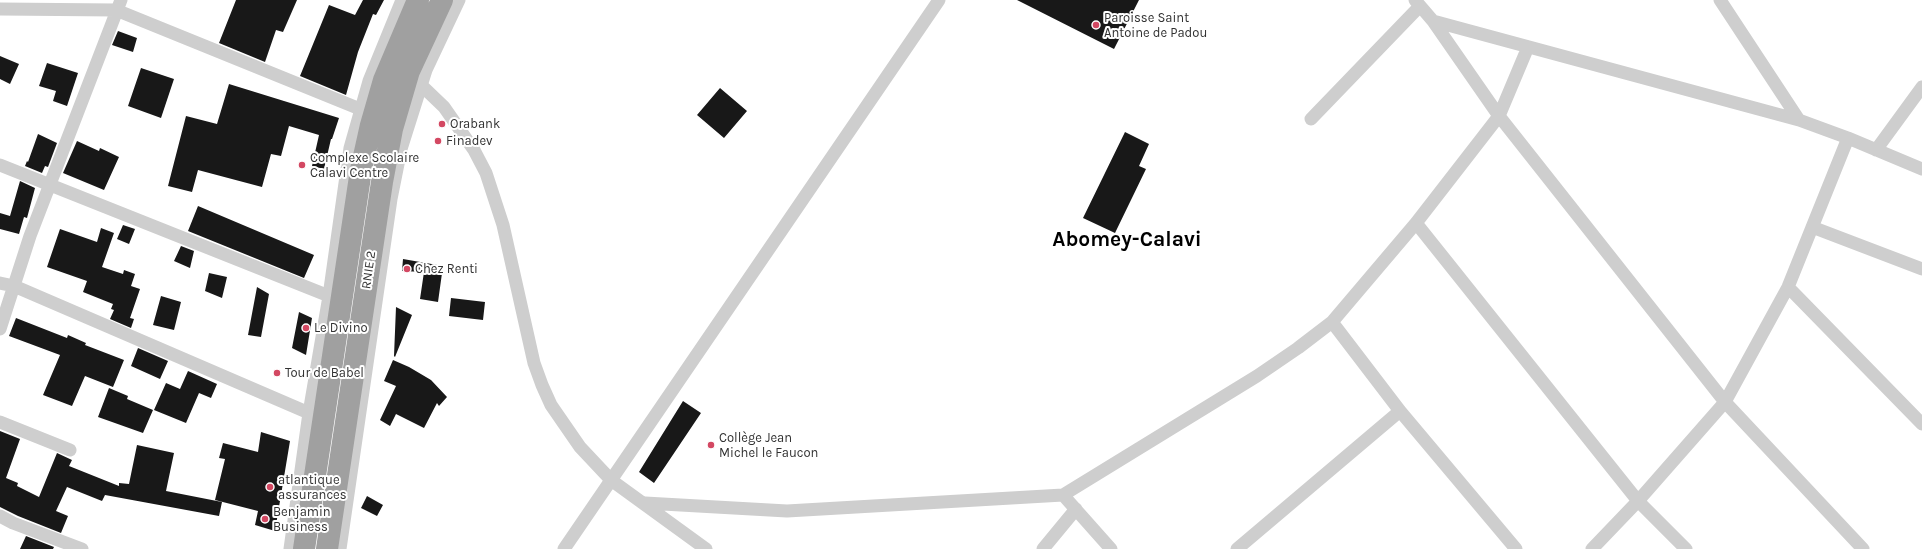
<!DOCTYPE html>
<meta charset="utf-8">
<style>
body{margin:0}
canvas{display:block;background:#fff}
</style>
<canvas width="1922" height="549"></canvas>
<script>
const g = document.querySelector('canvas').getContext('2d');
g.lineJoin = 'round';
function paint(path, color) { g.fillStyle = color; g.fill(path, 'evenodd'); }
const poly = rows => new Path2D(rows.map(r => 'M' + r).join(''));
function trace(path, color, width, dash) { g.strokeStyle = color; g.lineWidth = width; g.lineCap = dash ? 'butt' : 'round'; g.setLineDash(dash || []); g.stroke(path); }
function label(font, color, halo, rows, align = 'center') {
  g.font = font + ' Karla,sans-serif'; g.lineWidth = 4; g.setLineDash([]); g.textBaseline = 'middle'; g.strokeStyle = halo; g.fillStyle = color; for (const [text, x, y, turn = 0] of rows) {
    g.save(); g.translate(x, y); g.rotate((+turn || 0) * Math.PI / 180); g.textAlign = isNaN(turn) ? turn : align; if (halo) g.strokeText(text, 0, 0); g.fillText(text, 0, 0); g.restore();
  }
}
const building = poly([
 [236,0,297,0,283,32,276,30,265,62,219,43],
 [363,0,384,0,376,15,373,14,358,52,346,95,300,76,329,5,355,15],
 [1017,0,1139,0,1114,49],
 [118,31,137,38,133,52,112,45],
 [0,56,19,64,10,84,0,79],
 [47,63,78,73,67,106,53,101,56,91,39,86],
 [141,68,174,79,161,118,128,106],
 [229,84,339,118,332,139,331,139,324,169,312,166,319,135,289,126,281,156,271,154,262,187,198,170,192,192,168,186,186,116,217,124],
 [720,88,747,111,724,138,697,115],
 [1125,132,1149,144,1139,166,1146,169,1115,233,1083,218],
 [38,134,57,143,48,167,45,166,42,173,25,166,27,161,28,162],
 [77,141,99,151,100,148,119,157,104,190,63,173],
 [20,181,35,188,27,218,24,217,19,234,0,229,0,213,10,216],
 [198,206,314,255,304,278,188,231],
 [123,225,135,229,129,244,117,239],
 [101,228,114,233,102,267,123,274,124,270,135,274,131,286,140,289,130,318,134,319,131,328,110,319,114,310,111,309,113,304,83,292,87,281,47,267,60,229,97,242],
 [181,246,194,251,190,268,174,261],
 [403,259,443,266,438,302,420,299,424,272,402,271],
 [209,273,227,277,222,298,205,291],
 [257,287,269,294,261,337,248,335],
 [161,296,181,302,174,330,153,325],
 [451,298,485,302,483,320,449,316],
 [396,307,412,315,395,357,394,356],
 [299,312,312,318,306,355,292,348],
 [16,318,67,338,68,335,86,343,85,345,124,360,113,387,85,376,72,406,43,395,60,355,9,336],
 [138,348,168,361,160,379,131,366],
 [393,360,409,367,431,380,447,397,439,406,437,403,424,428,396,414,390,426,380,420,396,386,384,381],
 [188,371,217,384,211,398,199,393,186,423,154,410,166,383,180,389],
 [109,388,128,396,127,399,153,410,143,433,98,417],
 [683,401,701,413,654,483,639,472],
 [0,431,20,439,6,478,18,483,17,486,39,497,57,453,72,460,69,466,119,486,119,483,129,484,137,445,174,453,166,491,222,502,219,516,105,495,102,501,67,487,56,511,68,516,61,533,18,516,0,507],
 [261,432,290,441,275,531,255,525,258,511,215,500,225,459,219,458,223,443,258,452],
 [367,496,383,505,377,516,361,508],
 [26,536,54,547,53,549,20,549]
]);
const minor = poly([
 [1415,0,1433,21,1499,116,1725,402,1863,549],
 [1720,0,1799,120],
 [0,9,116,10,360,109],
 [1433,21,1799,120,1848,138,1922,169],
 [420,84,444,107,474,150,486,173,503,225,534,363,542,385,551,405,580,447,611,480,706,549],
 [1311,119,1420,6],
 [1876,150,1922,87],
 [0,165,329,296],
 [1416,223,1638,501,1686,549],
 [1812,227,1922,269],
 [0,283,14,286,309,413],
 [1788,287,1922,424],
 [1332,322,1400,411,1516,549],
 [0,329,30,236,121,0],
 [0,422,70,450],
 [1063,495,1111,549],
 [645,503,787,511,1063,495,1257,376,1298,348,1332,322,1416,223,1499,116,1528,47],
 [0,516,13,523,82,549],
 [290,549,309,413,329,296,350,148,369,81,402,0],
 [340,549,391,199,401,149,426,70,459,0],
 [564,549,939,0],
 [1043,549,1076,509],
 [1237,549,1400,411],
 [1592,549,1638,501,1725,402,1788,287,1848,138]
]);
const trunk = poly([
 [304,549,361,170,371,125,384,80,418,0],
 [327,549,382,182,392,129,409,71,442,0]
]);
const markers = [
 [1096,25,4,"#d34862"],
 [442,124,4,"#d34862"],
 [438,141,4,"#d34862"],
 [302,165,4,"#d34862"],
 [407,269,4,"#d34862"],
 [306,328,4,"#d34862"],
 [277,373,4,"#d34862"],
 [711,445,4,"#d34862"],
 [270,487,4,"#d34862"],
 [265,519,4,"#d34862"]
];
const poiNames = [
 ["Paroisse Saint",1104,18],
 ["Antoine de Padou",1104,33],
 ["Orabank",450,124],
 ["Finadev",446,141],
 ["Complexe Scolaire",310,158],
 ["Calavi Centre",310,173],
 ["Chez Renti",415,269],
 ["Le Divino",314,328],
 ["Tour de Babel",285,373],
 ["Collège Jean",719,438],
 ["Michel le Faucon",719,453],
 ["atlantique",278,480],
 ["assurances",278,495],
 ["Benjamin",273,512],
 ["Business",273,527]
];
const streetNames = [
 ["RNIE 2",369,270,-82]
];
const townNames = [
 ["Abomey-Calavi",1127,240]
];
paint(building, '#181818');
trace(minor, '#cecece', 13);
trace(trunk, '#a0a0a0', 22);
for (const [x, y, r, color] of markers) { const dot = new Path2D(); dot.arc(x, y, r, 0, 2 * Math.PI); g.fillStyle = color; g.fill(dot); trace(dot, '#fff', 1.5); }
label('13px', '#313131', '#fff', poiNames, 'left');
label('13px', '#313131', '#fff', streetNames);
label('bold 21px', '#000', '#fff', townNames);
</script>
